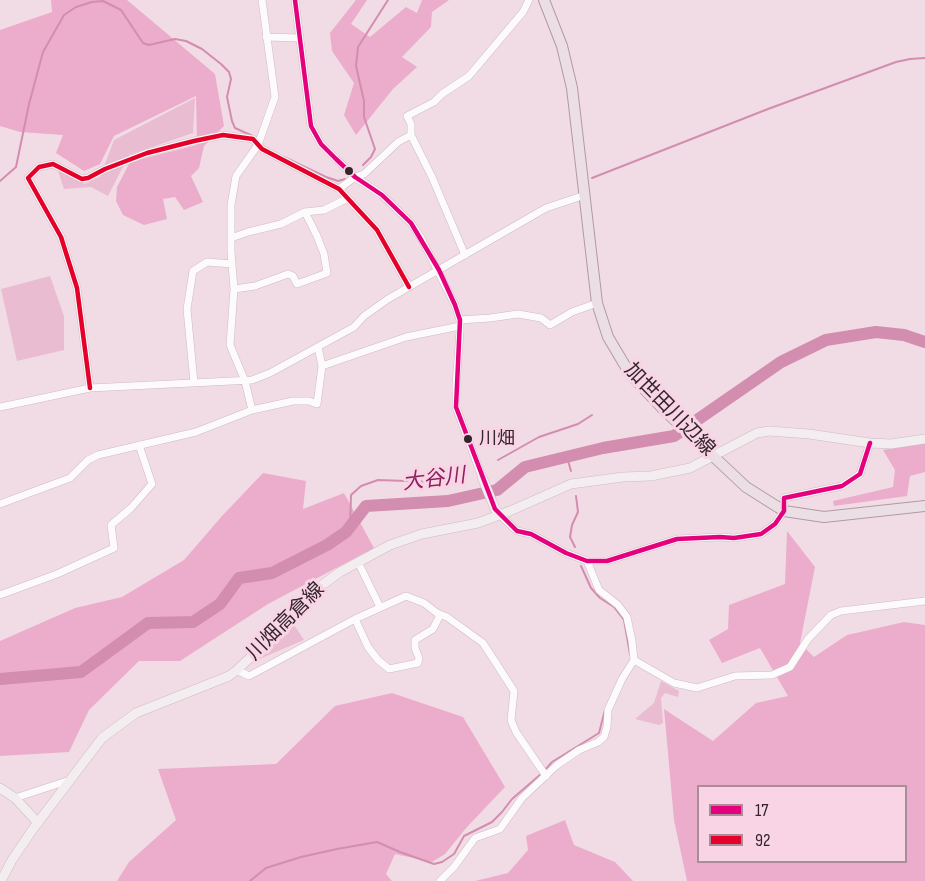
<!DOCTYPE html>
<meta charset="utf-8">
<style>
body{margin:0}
#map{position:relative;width:925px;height:881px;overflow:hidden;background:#f1dce5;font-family:"Sofia Sans Condensed",sans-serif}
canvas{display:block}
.legend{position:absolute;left:697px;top:785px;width:210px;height:78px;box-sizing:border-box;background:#f9d4e4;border:2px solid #a98e9a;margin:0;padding:8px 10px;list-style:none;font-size:18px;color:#32252b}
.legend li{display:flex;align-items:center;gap:12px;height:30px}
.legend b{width:30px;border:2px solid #a98e9a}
</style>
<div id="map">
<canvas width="925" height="881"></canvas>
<ul class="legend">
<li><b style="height:8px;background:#e5007d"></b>17</li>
<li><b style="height:8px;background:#e4002b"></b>92</li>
</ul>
</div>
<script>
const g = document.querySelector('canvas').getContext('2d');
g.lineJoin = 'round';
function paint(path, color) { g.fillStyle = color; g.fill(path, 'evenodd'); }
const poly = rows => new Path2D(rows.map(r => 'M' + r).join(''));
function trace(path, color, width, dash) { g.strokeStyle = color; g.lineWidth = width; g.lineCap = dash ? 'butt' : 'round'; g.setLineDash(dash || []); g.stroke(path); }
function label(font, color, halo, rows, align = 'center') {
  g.font = font + ' "Sofia Sans Condensed","Noto Sans JP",sans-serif'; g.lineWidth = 6; g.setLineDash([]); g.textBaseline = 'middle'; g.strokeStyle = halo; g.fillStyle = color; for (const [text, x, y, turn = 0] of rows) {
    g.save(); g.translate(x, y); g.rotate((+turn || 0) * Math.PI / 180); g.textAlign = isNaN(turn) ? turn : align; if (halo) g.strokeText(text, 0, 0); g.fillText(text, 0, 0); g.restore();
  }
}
const green = poly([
 [195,98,193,133,129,155,108,196,91,187,64,189,58,171,85,184,100,177,114,140],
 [50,276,64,316,64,350,17,361,1,289],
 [293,623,304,640,257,660],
 [661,681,679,691,678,697,665,693,661,698,663,723,659,725,635,719,654,703]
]);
const forest = poly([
 [51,0,127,0,215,74,224,126,204,146,199,168,191,176,203,202,184,210,175,197,163,199,167,219,144,225,123,215,116,201,117,187,130,162,197,145,196,96,114,136,100,164,84,171,56,153,63,135,20,132,0,126,0,30,52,12],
 [356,0,367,0,351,24,370,37,406,7,417,13,422,0,449,0,432,12,431,27,402,57,417,67,393,89,356,135,344,115,354,83,332,51,330,33],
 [925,442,925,472,910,476,907,496,834,506,833,501,893,487,895,470,883,450],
 [263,473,306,481,303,509,344,493,374,548,268,604,180,661,139,661,89,710,69,752,0,756,0,641,75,608,122,597,184,560,222,516],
 [787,531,815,567,800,643,814,657,847,635,904,622,925,625,925,881,687,881,674,820,664,709,713,741,756,703,788,696,760,648,722,663,709,640,728,629,729,605,785,584],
 [698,786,906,786,906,862,698,862],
 [392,693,463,717,505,787,467,827,445,854,432,862,395,854,386,874,392,881,117,881,129,862,176,820,158,769,276,764,335,706],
 [565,820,574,845,615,862,633,881,475,881,508,873,528,850,526,836]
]);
const stream = poly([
 [284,157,326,177,338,181,345,179],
 [363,165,371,157,375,149,364,117,364,101,356,66,358,47,388,0],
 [592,178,768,109,896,62,910,59,925,58],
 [0,181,16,167,29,104,43,52,64,15,76,7,92,2,103,1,121,10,143,43,149,45,175,39,186,41,202,49,221,64,229,72,231,79,227,97,232,121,235,128,255,137],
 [567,457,571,471],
 [498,460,539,437,578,424,592,415],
 [350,527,351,495,361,486,378,480,433,482,459,477],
 [575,547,570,537,572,525,578,512,576,496],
 [581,566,591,588,600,598,614,607,624,620,630,654],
 [545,770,552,762,599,733,605,710],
 [250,881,266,868,301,857,337,849,377,842,400,852,434,864,442,862,454,854,464,836,492,822,502,812,512,799,541,774]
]);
const river = poly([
 [0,679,81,672,148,623,193,622,220,604,239,578,272,573,327,545,346,532,366,506,448,501,497,490,525,467,603,448,674,436,781,362,826,340,876,332,904,335,925,342]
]);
const street = poly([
 [295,0,311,126,321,144,336,159,355,177,382,195,411,223,421,238,455,305,460,320,460,331,456,385,456,407,482,477],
 [266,37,300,38],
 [411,135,432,177,465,255],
 [339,189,355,177,364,174,398,142,411,135,411,124,407,116,434,102,442,94,469,76,523,12,529,0],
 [231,238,248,232,281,224,305,212,324,210,346,199],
 [234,289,255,286,288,274,293,276,297,284,327,273,324,254,317,236,305,212],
 [460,320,490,318,518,314,541,318,550,325,572,312,597,303],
 [322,366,406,337,460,326],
 [194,383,187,309,193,271,207,262,232,264],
 [90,388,77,288,61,237,28,178,39,167,53,164,82,179,88,178,105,169,147,153,194,141,223,135,253,139,262,149,339,189,377,230,409,287],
 [0,407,90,388,252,380,270,373,354,327,364,316,388,299,546,208,585,195],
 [252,410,245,381,230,345,234,289,231,252,231,205,236,176,258,145,275,97,262,0],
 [0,504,70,478,88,460,98,455,196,432,252,410,293,401,309,401,317,404,322,366,318,347],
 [500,515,517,531,531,534,566,553,587,561,607,561,677,539,720,537,734,538,761,534,775,524,784,511,784,498,842,486,860,474,870,443],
 [358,562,380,607],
 [0,595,57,574,114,548,111,525,131,508,152,484,139,445],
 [355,619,368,647,378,660,389,669,418,663,419,658,415,648,415,640,433,629,440,615],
 [634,660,674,683,697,688,735,676,772,675,790,667,808,639,831,615,841,611,925,601],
 [237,670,249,676,355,619,406,596,424,603,437,613,447,617,483,643,514,691,511,720,516,732,546,776],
 [15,798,70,780],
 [440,881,454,867,475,838,500,829,522,798,557,765,579,750,598,742,604,737,607,727,608,710,622,679,634,660,632,641,627,617,618,605,599,590,587,561]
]);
const secondary = poly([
 [482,477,495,509,500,515],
 [0,788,15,798,38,823],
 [1,881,12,860,33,829,102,738,136,713,229,676,237,670,254,654,274,630,314,591,340,572,390,545,422,534,478,523,510,511,571,484,623,477,651,476,690,468,757,433,769,431,809,434,870,443,891,444,925,439]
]);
const primary = poly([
 [544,0,562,46,572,88,597,303,608,337,630,374,664,410,746,487,784,511,824,517,925,506]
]);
const bus1 = poly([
 [295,0,311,126,321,144,336,159,355,177,382,195,411,223,439,270,455,305,460,320,456,407,495,509,517,531,531,534,566,553,587,561,607,561,677,539,720,537,734,538,761,534,775,524,784,511,784,498,842,486,860,474,870,443]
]);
const bus2 = poly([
 [90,388,77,288,61,237,28,178,39,167,53,164,82,179,88,178,105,169,147,153,194,141,223,135,253,139,262,149,339,189,377,230,409,287]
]);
const markers = [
 [349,171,5,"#32252b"],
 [468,439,5,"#32252b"]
];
const busNames = [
 ["川畑",479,439]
];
const streetNames = [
 ["加世田川辺線",669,410,46],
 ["川畑高倉線",286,622,-45]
];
const waterNames = [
 ["大谷川",434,480,-7]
];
paint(green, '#eabcd1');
paint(forest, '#ebadcb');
trace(stream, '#d38daf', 2);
trace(river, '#d38daf', 12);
trace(street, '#ccbbc3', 8);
trace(secondary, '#ccbbc3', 10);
trace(primary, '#b199a4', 12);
trace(street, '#fdfafb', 7);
trace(secondary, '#f4edf0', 9);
trace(primary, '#ebdfe5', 10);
trace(bus1, '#e5007d', 4.5);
trace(bus2, '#e4002b', 4.5);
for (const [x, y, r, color] of markers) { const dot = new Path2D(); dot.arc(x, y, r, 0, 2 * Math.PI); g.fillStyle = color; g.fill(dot); trace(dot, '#f9d4e4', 2); }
label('18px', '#32252b', '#f9d4e4', busNames, 'left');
label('20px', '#32252b', '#f9d4e4', streetNames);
label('italic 21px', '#8d1f5f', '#f9d4e4', waterNames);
</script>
